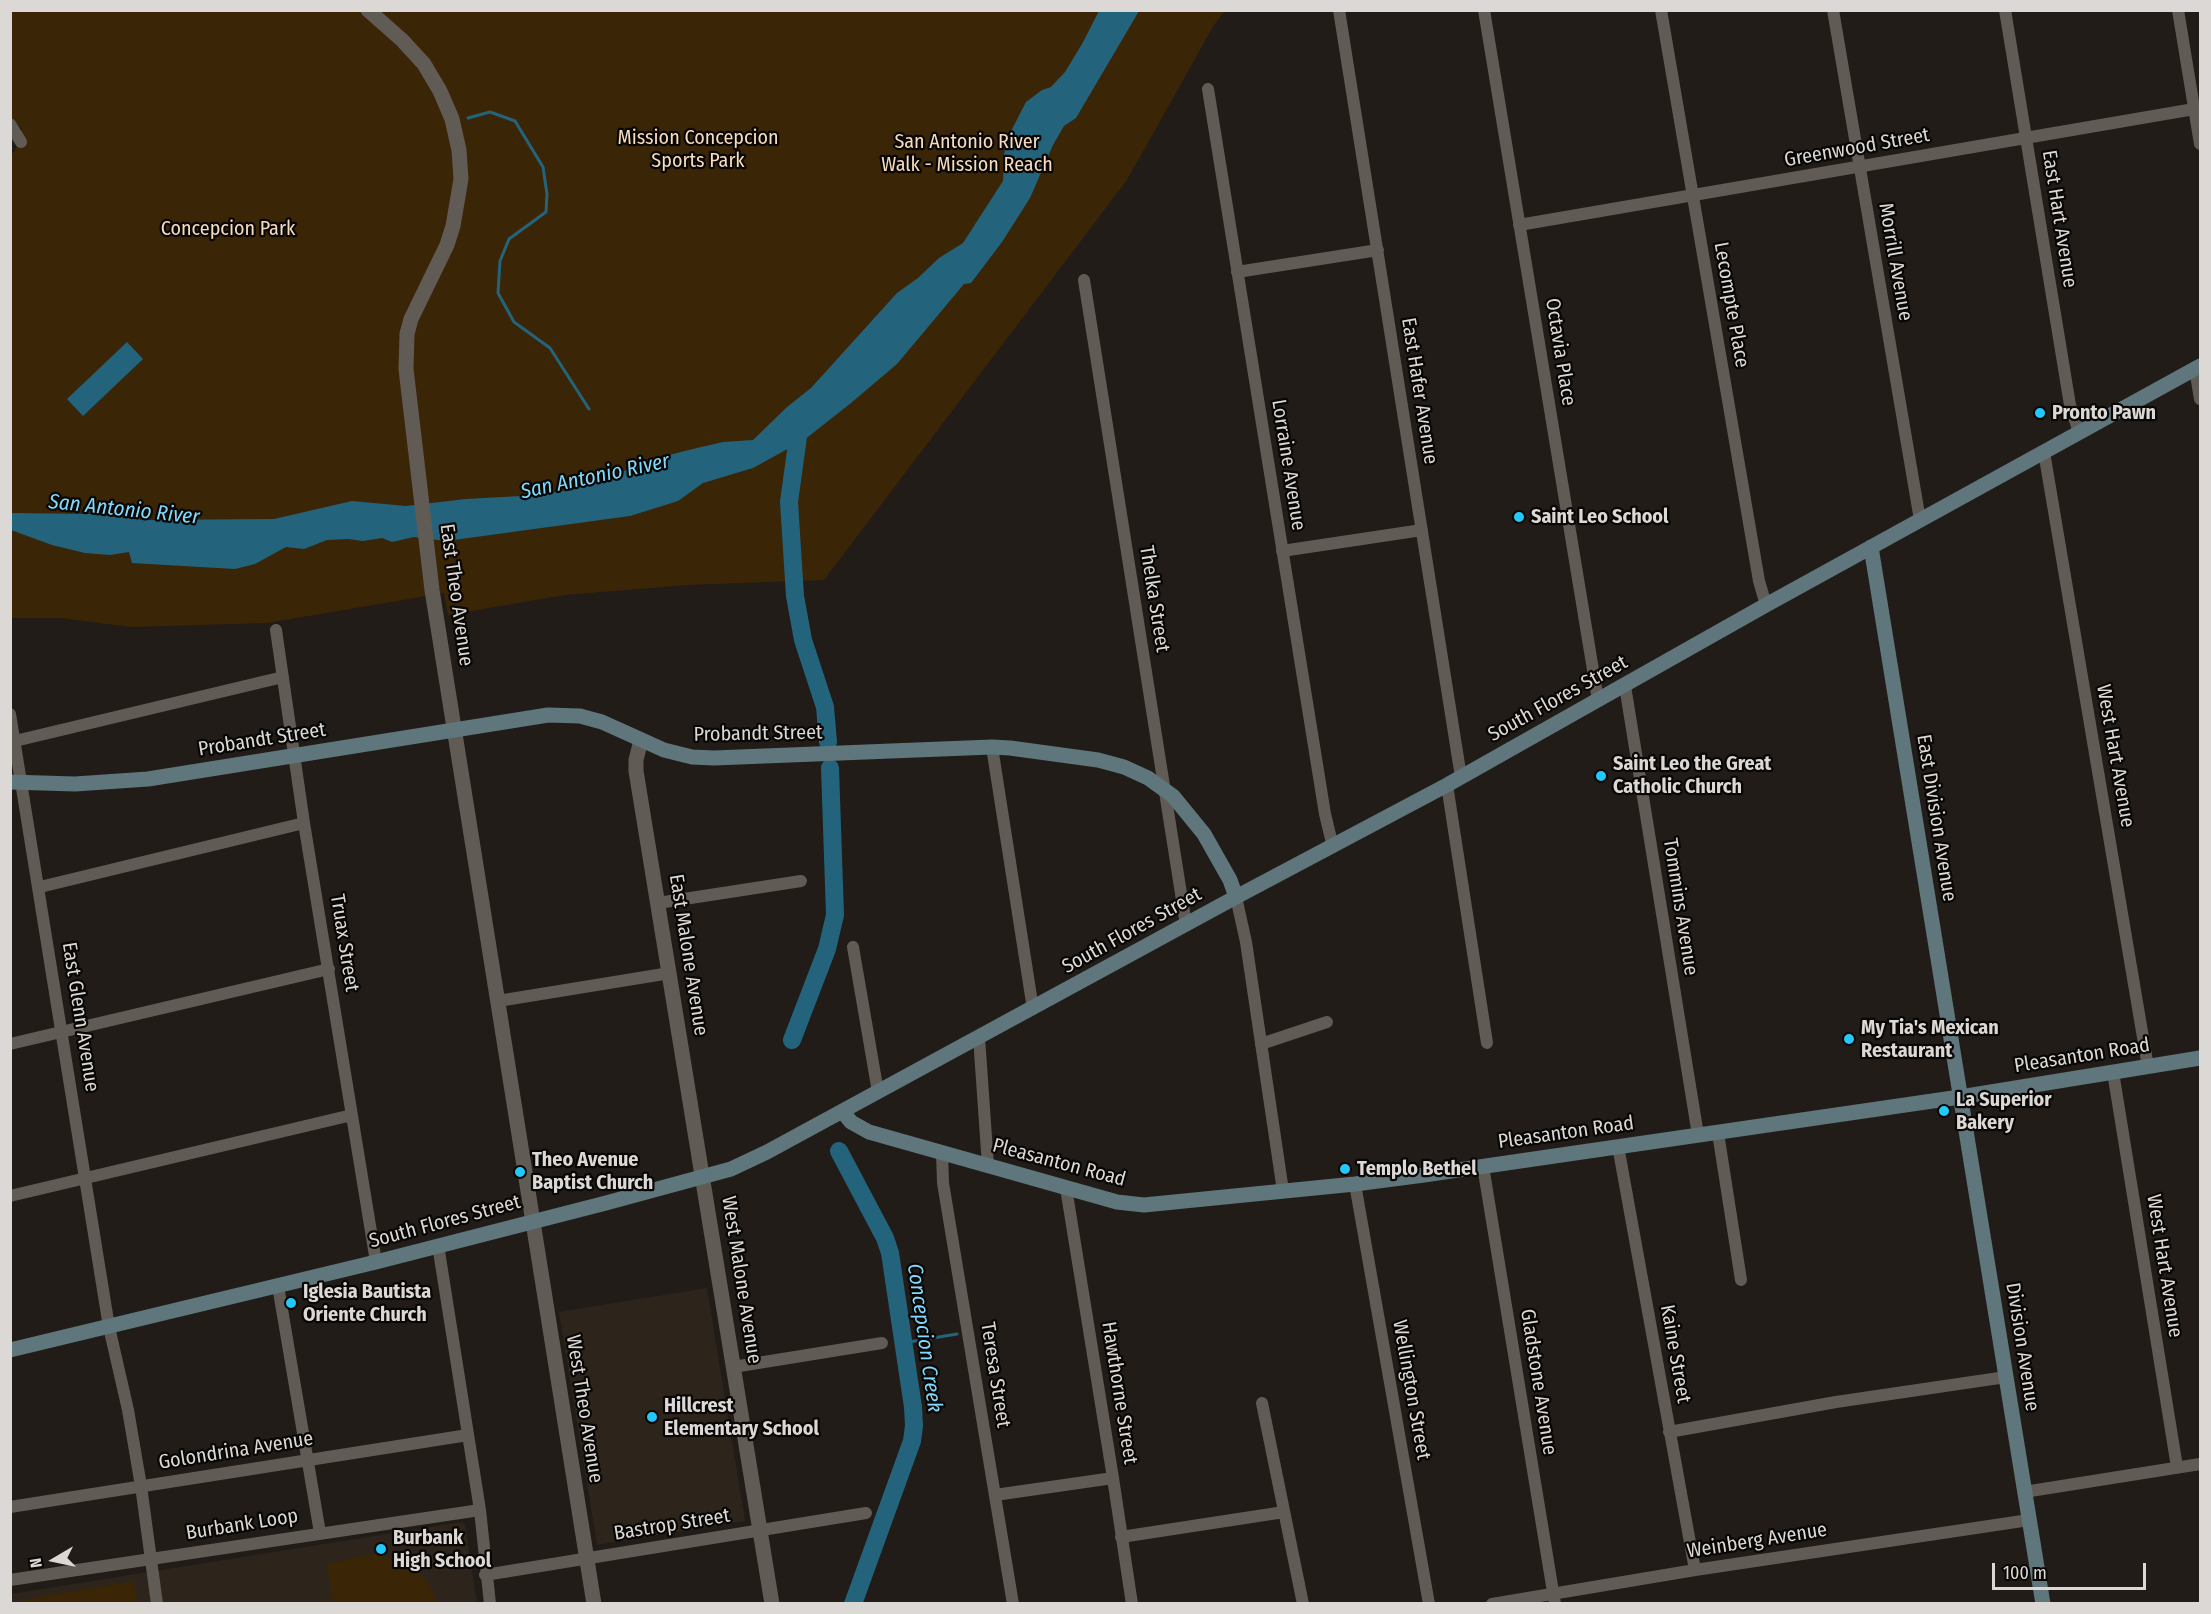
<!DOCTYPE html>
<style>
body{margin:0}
#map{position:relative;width:2211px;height:1614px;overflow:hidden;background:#211c17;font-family:"Fira Sans Condensed",sans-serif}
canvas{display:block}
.frame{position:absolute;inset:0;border:12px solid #dbd8d5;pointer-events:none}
.north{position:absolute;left:24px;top:1530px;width:60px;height:60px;-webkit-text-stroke:4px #090705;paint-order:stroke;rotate:261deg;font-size:16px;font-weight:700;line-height:24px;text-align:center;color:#dbd8d5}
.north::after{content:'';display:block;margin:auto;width:21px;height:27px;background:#dbd8d5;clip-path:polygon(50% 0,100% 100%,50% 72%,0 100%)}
.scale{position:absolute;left:1992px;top:1563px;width:154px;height:27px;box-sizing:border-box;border:3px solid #dbd8d5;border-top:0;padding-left:8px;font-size:18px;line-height:21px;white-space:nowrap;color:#dbd8d5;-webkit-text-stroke:4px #090705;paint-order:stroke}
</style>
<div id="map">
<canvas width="2211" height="1614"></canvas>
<div class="frame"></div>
<div class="north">N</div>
<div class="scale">100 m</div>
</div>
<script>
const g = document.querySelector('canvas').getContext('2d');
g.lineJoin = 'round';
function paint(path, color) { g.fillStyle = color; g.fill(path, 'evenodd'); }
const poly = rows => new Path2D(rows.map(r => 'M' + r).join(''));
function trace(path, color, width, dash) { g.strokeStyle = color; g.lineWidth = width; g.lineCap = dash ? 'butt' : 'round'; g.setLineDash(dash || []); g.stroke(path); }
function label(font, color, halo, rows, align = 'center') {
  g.font = font + ' "Fira Sans Condensed",sans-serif'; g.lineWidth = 4.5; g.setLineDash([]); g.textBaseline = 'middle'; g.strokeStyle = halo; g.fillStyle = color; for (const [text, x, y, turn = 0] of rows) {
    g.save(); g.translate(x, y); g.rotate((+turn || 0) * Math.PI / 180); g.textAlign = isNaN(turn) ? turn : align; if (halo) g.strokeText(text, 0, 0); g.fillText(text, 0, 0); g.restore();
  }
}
const built = poly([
 [707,1288,745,1521,597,1545,559,1312],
 [462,1522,465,1525,477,1603,11,1604,11,1594]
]);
const green = poly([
 [10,11,1225,11,1214,25,1127,180,824,580,686,585,565,595,448,615,444,593,267,623,131,627,61,618,11,618,10,155,15,151,22,129,11,116],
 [373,1554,403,1561,419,1573,428,1583,438,1603,333,1603,327,1564],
 [134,1581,138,1603,23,1603,22,1600]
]);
const water = poly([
 [1099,11,1139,11,1076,118,1064,126,1053,145,1030,198,1002,242,971,283,964,284,897,364,851,403,804,440,753,468,703,483,678,501,630,516,446,541,414,537,392,542,382,538,363,541,348,539,327,540,304,549,286,547,255,564,235,569,132,563,129,552,110,555,85,553,52,545,11,530,11,513,92,514,145,520,274,519,352,501,406,506,466,499,539,495,574,489,665,456,697,448,723,442,753,440,787,407,811,388,897,293,918,278,939,258,963,243,1003,181,1004,155,1008,137,1026,102,1042,90,1051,87,1065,72,1082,44],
 [127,342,143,359,83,416,67,399]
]);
const stream = poly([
 [468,118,490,112,515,121,543,167,547,194,546,212,509,239,500,261,498,293,514,322,550,348,589,409],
 [903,1343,957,1334]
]);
const river = poly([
 [800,422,789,502,795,596,803,640,825,707,828,742],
 [792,1040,827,949,835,915,830,768],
 [839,1151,885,1238,890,1253,913,1407,914,1426,912,1441,853,1604]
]);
const minor = poly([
 [1339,10,1461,777],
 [1484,10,1598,700],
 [1661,10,1759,581,1766,605],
 [1833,10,1920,520],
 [2005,10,2070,405,2079,432],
 [2178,10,2200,144],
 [1208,89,1325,814,1333,847],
 [10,124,21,142],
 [1519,225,2200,108],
 [1237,272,1378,250],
 [1084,280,1186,925],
 [2195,369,2200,399],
 [2044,452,2148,1067],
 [1282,551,1422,530],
 [276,630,304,823,376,1262],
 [1625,686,1698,1135],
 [10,714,109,1327,128,1410,141,1486,157,1604],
 [15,741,283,677],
 [992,747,1033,1009],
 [1447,785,1487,1043],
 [40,887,304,823],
 [1236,897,1246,942,1283,1191],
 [658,903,801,881],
 [853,947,878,1092],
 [498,1001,670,973],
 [979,1037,988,1166],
 [10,1044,329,969],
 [1261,1044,1327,1022],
 [2113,1072,2177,1467],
 [1718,1133,1741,1280],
 [1618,1146,1695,1570],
 [942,1153,943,1183,1013,1604],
 [1483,1166,1555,1604],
 [1355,1184,1429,1604],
 [1066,1188,1113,1478,1132,1604],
 [10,1196,352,1115],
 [438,1245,480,1510,490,1604],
 [278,1286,320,1533],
 [733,1367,882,1343],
 [1262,1403,1303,1604],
 [1669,1432,1836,1402,2006,1377],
 [2024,1492,2200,1464],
 [995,1495,1113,1478],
 [10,1507,468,1435],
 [1121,1537,1284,1512],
 [485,1575,866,1513],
 [10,1580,480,1510],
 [1492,1604,1695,1570,2029,1520]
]);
const tertiary = poly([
 [368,10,402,40,424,64,440,91,452,119,459,150,461,179,453,226,447,245,411,319,407,334,406,369,432,590,594,1604],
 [641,740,636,760,636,771,772,1604]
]);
const secondary = poly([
 [1871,547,2043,1604],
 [10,782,75,784,148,779,548,715,580,716,602,722,664,750,692,757,714,758,992,747,1010,748,1098,760,1124,767,1148,778,1173,796,1204,834,1230,880,1236,897],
 [843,1112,851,1122,869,1132,1117,1202,1144,1205,1355,1184,1424,1175,1960,1097,2200,1058],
 [10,1350,376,1262,606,1203,731,1169,767,1152,1236,897,1447,785,1766,605,2200,366]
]);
const markers = [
 [2040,413,6,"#22c9fd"],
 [1519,517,6,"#22c9fd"],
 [1601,776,6,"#22c9fd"],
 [1849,1039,6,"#22c9fd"],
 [1944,1111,6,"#22c9fd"],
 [1345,1169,6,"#22c9fd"],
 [520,1172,6,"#22c9fd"],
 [291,1303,6,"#22c9fd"],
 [652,1417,6,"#22c9fd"],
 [381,1549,6,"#22c9fd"]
];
const parkNames = [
 ["Mission Concepcion",698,138],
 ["Sports Park",698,161],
 ["San Antonio River",967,142],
 ["Walk - Mission Reach",967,165],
 ["Concepcion Park",228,229]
];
const streetNames = [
 ["Greenwood Street",1857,148,-10],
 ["East Hart Avenue",2059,219,81],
 ["Morrill Avenue",1895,262,80],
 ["Lecompte Place",1731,305,80],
 ["Octavia Place",1560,352,81],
 ["East Hafer Avenue",1419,391,81],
 ["Lorraine Avenue",1288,465,81],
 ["East Theo Avenue",456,595,82],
 ["Thelka Street",1154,599,81],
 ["South Flores Street",1558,699,-29],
 ["Probandt Street",758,734,-1],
 ["Probandt Street",262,740,-9],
 ["West Hart Avenue",2115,756,80],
 ["East Division Avenue",1936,818,81],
 ["Tommins Avenue",1680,907,81],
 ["South Flores Street",1132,931,-29],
 ["Truax Street",344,943,81],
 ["East Malone Avenue",688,955,81],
 ["East Glenn Avenue",80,1017,81],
 ["Pleasanton Road",2082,1056,-9],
 ["Pleasanton Road",1566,1133,-8],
 ["Pleasanton Road",1059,1163,15],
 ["South Flores Street",445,1222,-15],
 ["West Hart Avenue",2164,1266,81],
 ["West Malone Avenue",741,1280,81],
 ["Division Avenue",2022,1347,81],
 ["Kaine Street",1675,1354,80],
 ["Teresa Street",995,1375,81],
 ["Gladstone Avenue",1538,1382,81],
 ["Wellington Street",1411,1390,80],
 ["Hawthorne Street",1119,1393,81],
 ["West Theo Avenue",584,1409,81],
 ["Golondrina Avenue",236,1451,-9],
 ["Burbank Loop",242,1525,-9],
 ["Bastrop Street",672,1525,-9],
 ["Weinberg Avenue",1757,1541,-9]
];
const poiNames = [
 ["Pronto Pawn",2052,413],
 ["Saint Leo School",1531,517],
 ["Saint Leo the Great",1613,764],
 ["Catholic Church",1613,787],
 ["My Tia's Mexican",1861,1028],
 ["Restaurant",1861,1051],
 ["La Superior",1956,1100],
 ["Bakery",1956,1123],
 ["Theo Avenue",532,1160],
 ["Baptist Church",532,1183],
 ["Templo Bethel",1357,1169],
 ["Iglesia Bautista",303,1292],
 ["Oriente Church",303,1315],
 ["Hillcrest",664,1406],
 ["Elementary School",664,1429],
 ["Burbank",393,1538],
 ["High School",393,1561]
];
const waterNames = [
 ["San Antonio River",595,477,-12],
 ["San Antonio River",124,510,6],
 ["Concepcion Creek",924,1338,82]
];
paint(built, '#2d251b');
paint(green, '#3b2507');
paint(water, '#23647c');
trace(stream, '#23647c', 3);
trace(river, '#23647c', 18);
trace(minor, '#615b55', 12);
trace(tertiary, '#615b55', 15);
trace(secondary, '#5e767c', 15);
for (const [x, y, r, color] of markers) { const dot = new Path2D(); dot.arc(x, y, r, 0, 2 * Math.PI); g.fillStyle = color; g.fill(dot); trace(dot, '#090705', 2); }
label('20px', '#f6dbbd', '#090705', parkNames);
label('20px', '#dbd8d5', '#090705', streetNames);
label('bold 20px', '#dbd8d5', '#090705', poiNames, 'left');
label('italic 21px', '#81dafe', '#090705', waterNames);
</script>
